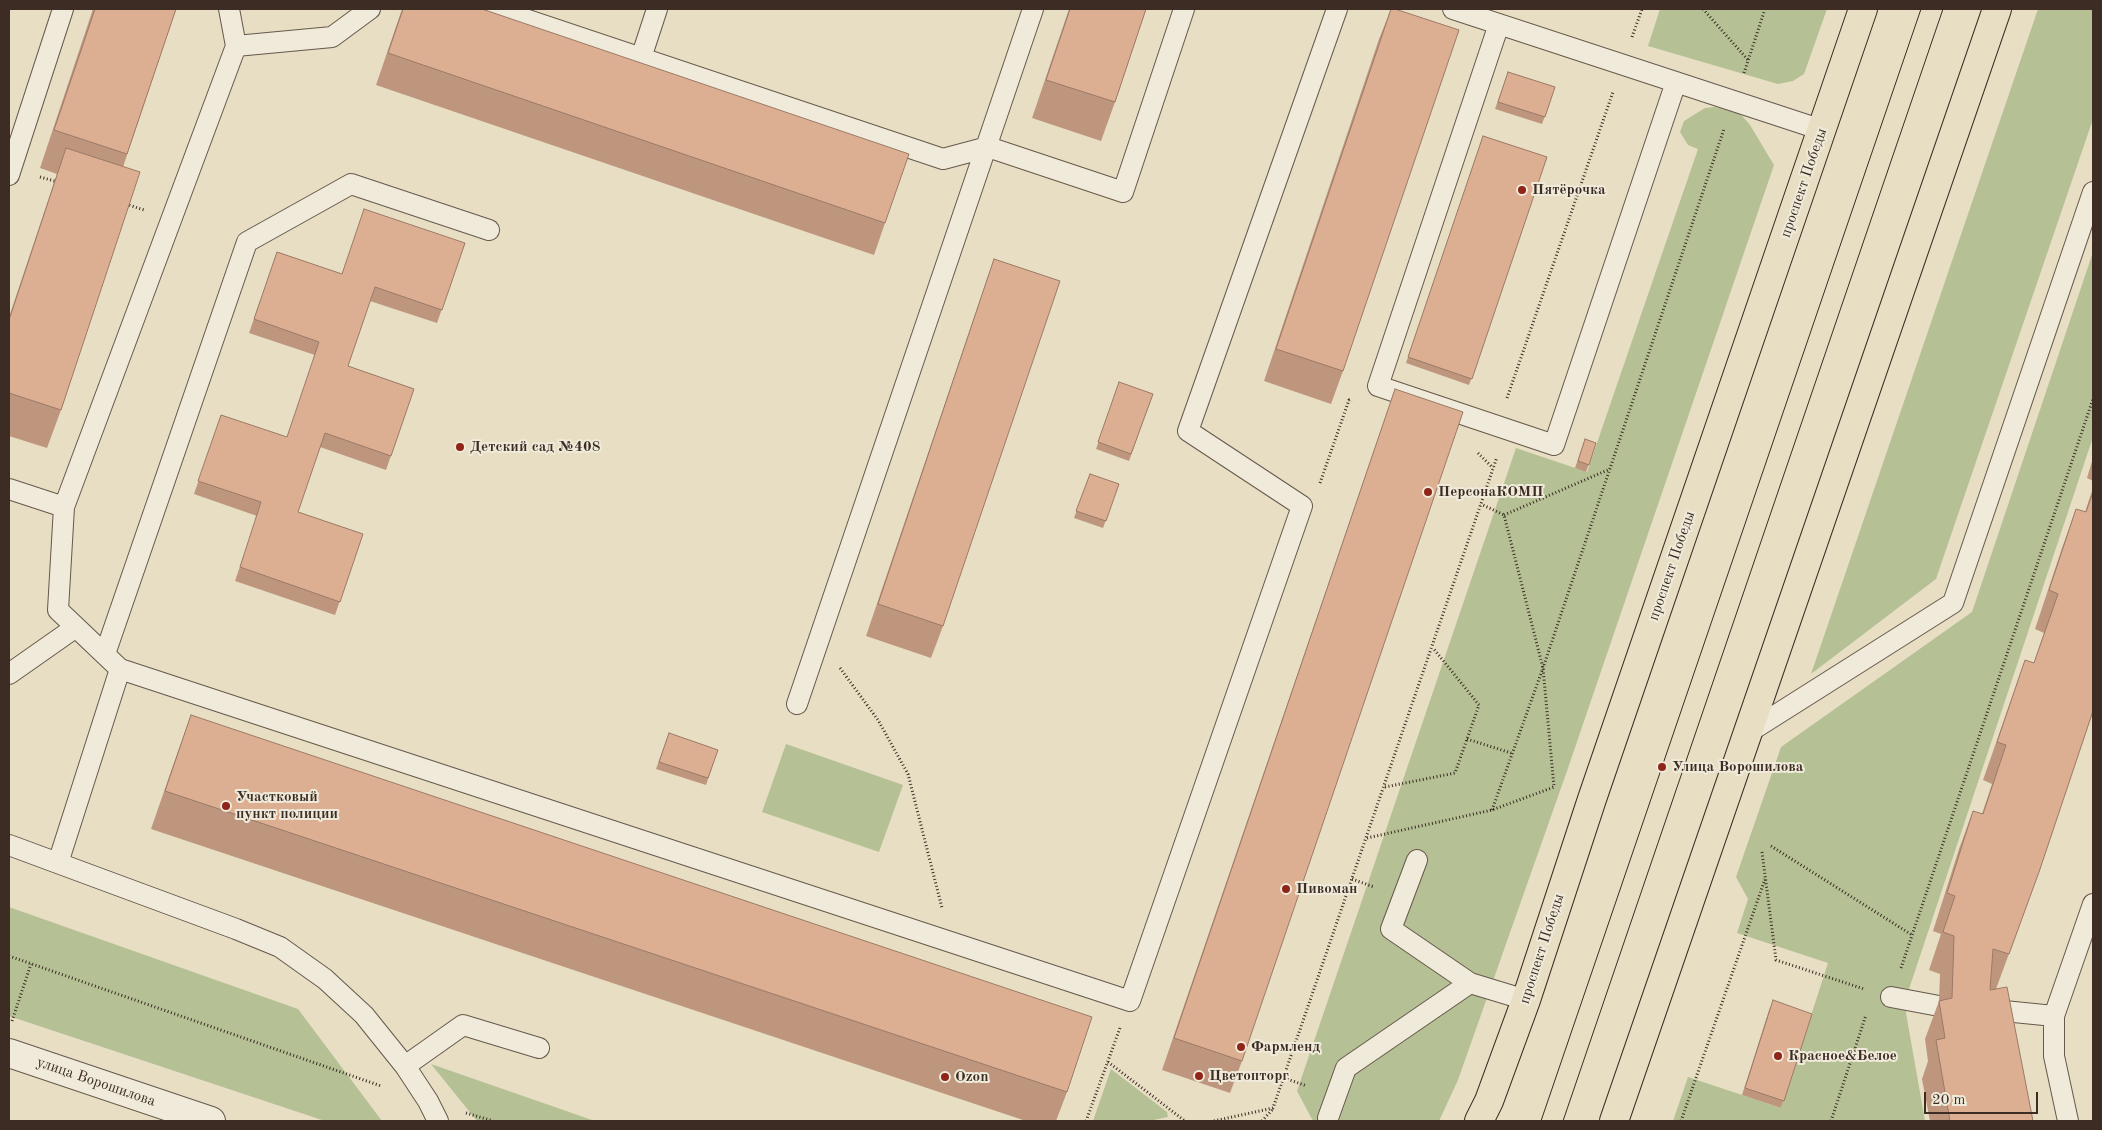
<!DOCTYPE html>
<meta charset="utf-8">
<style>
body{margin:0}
#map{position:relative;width:2102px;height:1130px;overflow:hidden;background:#e7dec4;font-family:"Old Standard TT",serif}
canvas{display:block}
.frame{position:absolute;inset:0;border:10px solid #3c2c24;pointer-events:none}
.scale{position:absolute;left:1924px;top:1092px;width:114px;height:22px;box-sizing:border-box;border:2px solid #3c2c24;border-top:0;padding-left:6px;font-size:15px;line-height:18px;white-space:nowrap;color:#3c2c24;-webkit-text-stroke:4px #efead9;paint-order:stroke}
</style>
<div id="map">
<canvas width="2102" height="1130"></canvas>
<div class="frame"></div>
<div class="scale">20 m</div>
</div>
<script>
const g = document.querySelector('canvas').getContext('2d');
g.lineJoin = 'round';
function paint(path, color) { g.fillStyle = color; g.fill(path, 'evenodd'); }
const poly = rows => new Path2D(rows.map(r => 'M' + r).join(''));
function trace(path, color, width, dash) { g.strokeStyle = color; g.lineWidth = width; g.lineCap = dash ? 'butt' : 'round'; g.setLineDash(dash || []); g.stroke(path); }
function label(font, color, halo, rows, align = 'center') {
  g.font = font + ' "Old Standard TT",serif'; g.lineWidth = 4; g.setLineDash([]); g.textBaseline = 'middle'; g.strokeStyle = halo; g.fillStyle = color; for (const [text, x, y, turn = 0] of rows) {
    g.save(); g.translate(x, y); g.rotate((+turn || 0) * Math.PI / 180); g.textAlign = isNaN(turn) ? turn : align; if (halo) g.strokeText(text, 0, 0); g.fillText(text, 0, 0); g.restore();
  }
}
const green = poly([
 [1660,9,1827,9,1804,74,1793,81,1778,84,1648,46],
 [2038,9,2093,9,2093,119,1936,579,1811,674],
 [1715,107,1738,111,1750,125,1774,165,1567,771,1458,1080,1439,1121,1313,1121,1297,1091,1516,448,1587,472,1698,149,1688,145,1680,132,1684,121,1705,108],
 [2093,252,2093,437,1907,995,1906,1013,1925,1121,1673,1121,1688,1077,1781,1108,1828,963,1737,933,1748,899,1736,877,1781,747,1972,612],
 [786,744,903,785,879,852,762,812],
 [9,907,298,1009,382,1121,325,1121,9,1016],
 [431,1064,595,1121,477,1121],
 [1111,1069,1167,1112,1168,1117,1149,1121,1093,1121]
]);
const path = poly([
 [1703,9,1748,60],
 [1632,37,1642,9],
 [1744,73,1765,9],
 [40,177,58,182],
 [126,204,144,210],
 [1507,398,1613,92],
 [1478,453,1493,468],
 [1320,483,1349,400,1352,401],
 [1504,515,1610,469],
 [840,668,878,720,908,774,942,908],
 [1467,739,1511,753],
 [1385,787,1455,773,1479,705,1433,648],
 [1492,810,1543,668,1724,129],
 [1367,838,1492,810,1554,787,1543,668,1504,515,1481,504],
 [1771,846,1912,935],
 [1762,852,1776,960,1864,989],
 [1352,879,1374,887],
 [9,956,381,1086],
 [1901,968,2093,399],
 [12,1021,31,964],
 [1108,1062,1185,1121],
 [1284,1078,1307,1086],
 [466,1113,493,1121],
 [1086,1121,1120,1028],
 [1214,1121,1273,1108,1497,457],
 [1262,1121,1273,1109],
 [1681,1121,1765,879],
 [1831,1121,1866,1015]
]);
const service = poly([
 [495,9,943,159,988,147,1123,192,1184,9],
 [1453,9,1822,130],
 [1499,24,1378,386,1554,445,1676,82],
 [236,46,332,37,370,9],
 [641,58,657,9],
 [9,175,63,9],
 [9,489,64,507],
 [105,654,247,242,351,184,489,230],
 [120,669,1130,1001,1302,506,1188,431,1337,9],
 [9,674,76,627],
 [797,704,1033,9],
 [1749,732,1953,603,2093,192],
 [9,845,236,929,280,947,325,979,364,1015,405,1066,428,1101,438,1121],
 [1417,860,1391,929,1470,983,1526,1000],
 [58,863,120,669,58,610,64,507,236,46,229,9],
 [1891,997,1939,1006],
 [1984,1009,2054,1016],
 [405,1066,463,1025,539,1048],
 [1328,1118,1346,1068,1470,983],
 [2068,1121,2054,1056,2054,1016,2093,904]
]);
const tertiary = poly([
 [9,1053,211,1121]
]);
const primary = poly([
 [1479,1121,1489,1101,1526,1000,1592,799,1863,9],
 [1614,1121,1997,9]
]);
const tram = poly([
 [1541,1121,1921,9],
 [1563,1121,1943,9]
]);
const wall = poly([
 [93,9,176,9,123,167,61,410,47,448,9,436,9,317,57,174,40,168],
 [402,9,482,9,885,223,874,255,376,85],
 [1069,9,1146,9,1115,102,1101,141,1032,118],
 [1391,9,1343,371,1331,404,1264,381,1379,39],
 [1508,72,1555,87,1542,124,1495,109],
 [1483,136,1547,157,1469,385,1406,363],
 [465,243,437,323,370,301,348,366,414,389,386,470,320,447,298,512,363,534,335,615,235,581,257,516,194,494,221,415,287,437,315,355,249,333,277,252,342,274],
 [994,259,943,626,931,658,866,636,983,291],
 [1119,382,1153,394,1129,461,1096,449],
 [1395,389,1242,1061,1230,1093,1162,1070,1384,421],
 [1585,439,1596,443,1586,472,1575,468],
 [2093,458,2093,481,2087,478],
 [1090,474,1119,484,1103,528,1074,518],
 [2093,488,2093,711,2039,872,1996,989,2033,1121,1930,1121,1922,1079,1928,1061,1925,1039,1939,1001,1940,974,1929,970,1941,934,1933,931,1959,849,1973,811,1982,814,1992,784,1983,780,2025,660,2034,663,2044,633,2035,629,2062,548,2076,509,2085,512],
 [191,715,1067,1092,1056,1121,1026,1121,151,829,177,754],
 [669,733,718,750,706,785,656,769],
 [1770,1007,1812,1014,1781,1108,1742,1095]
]);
const building = poly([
 [95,9,176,9,127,154,54,130,95,9],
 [403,9,482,9,909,154,885,223,388,53,403,9],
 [1070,9,1146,9,1115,102,1046,80,1070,9],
 [1391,9,1395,9,1459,30,1343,371,1276,349,1391,9],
 [1508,72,1555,87,1545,117,1498,102,1508,72],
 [1483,136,1547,157,1472,379,1408,357,1483,136],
 [66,148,140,172,61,410,9,393,9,320,66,148],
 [364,209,465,243,442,310,375,287,348,366,414,389,391,456,325,433,298,512,363,534,340,602,240,567,261,502,198,481,221,415,287,437,319,342,254,319,277,252,342,274,364,209],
 [994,259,1060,281,943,626,878,604,994,259],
 [1119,382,1153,394,1131,454,1098,442,1119,382],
 [1395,389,1463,412,1242,1061,1174,1038,1395,389],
 [1585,439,1596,443,1589,465,1578,461,1585,439],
 [1090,474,1119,484,1106,521,1076,511,1090,474],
 [2093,492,2093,711,2039,872,2009,954,1993,949,1990,990,2007,987,2033,1121,1950,1121,1936,1040,1945,1038,1939,1001,1952,998,1954,936,1943,932,1955,896,1947,893,1973,811,1983,814,2006,745,1997,742,2025,660,2034,663,2058,594,2049,590,2076,509,2086,512,2093,492],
 [191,715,1092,1017,1067,1092,165,791,191,715],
 [669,733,718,750,708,778,659,762,669,733],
 [1773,1000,1812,1014,1784,1101,1745,1088,1773,1000]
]);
const markers = [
 [1522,190,5,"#8f2418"],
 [460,447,5,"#8f2418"],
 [1428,492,5,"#8f2418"],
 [1662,767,5,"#8f2418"],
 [226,806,5,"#8f2418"],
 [1286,889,5,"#8f2418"],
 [1241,1047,5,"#8f2418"],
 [1778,1056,5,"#8f2418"],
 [1199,1076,5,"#8f2418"],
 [945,1077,5,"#8f2418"]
];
const streetNames = [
 ["проспект Победы",1804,183,-71],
 ["проспект Победы",1672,566,-71],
 ["проспект Победы",1542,949,-72],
 ["улица Ворошилова",96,1082,19]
];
const poiNames = [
 ["Пятёрочка",1532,190],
 ["Детский сад №408",470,447],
 ["ПерсонаКОМП",1438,492],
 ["Улица Ворошилова",1672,767],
 ["Участковый",236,797],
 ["пункт полиции",236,814],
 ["Пивоман",1296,889],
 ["Фармленд",1251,1047],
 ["Красное&Белое",1788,1056],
 ["Цветопторг",1209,1076],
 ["Ozon",955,1077]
];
paint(green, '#b5c195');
trace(service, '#67584c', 22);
trace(tertiary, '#67584c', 30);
trace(primary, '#3c2c24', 30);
trace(path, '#3c2c24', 3, [1, 2.5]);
trace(service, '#efead9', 20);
trace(tertiary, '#efead9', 28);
trace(primary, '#e7dec4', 28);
trace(tram, '#3c2c24', 1);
paint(wall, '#be967e');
paint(building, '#ddaf92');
trace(building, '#9b7a66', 1);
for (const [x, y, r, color] of markers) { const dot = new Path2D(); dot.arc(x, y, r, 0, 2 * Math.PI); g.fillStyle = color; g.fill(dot); trace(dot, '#efead9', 2); }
label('15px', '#3c2c24', '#efead9', streetNames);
label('bold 15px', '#3c2c24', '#efead9', poiNames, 'left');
</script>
